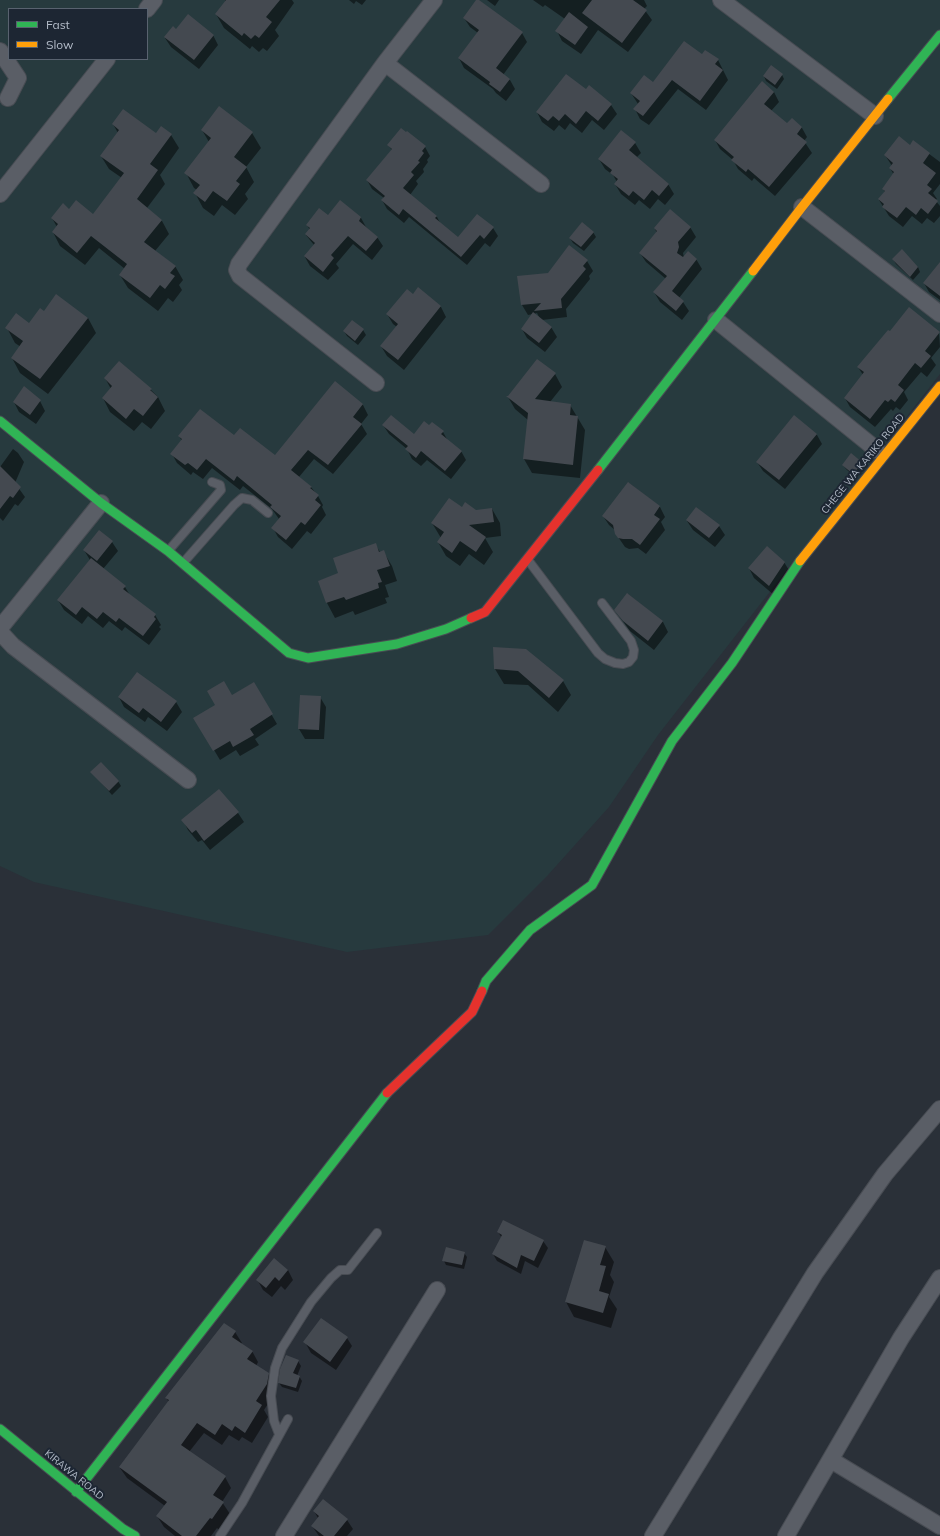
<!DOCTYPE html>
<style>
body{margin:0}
#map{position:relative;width:940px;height:1536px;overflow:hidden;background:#2a3038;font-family:Mulish,sans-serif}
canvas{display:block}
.legend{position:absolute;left:8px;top:8px;width:140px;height:52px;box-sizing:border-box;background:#1d2633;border:1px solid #59626f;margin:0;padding:5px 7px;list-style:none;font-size:12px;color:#b4bcc9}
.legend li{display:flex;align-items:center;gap:8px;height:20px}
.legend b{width:20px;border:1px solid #59626f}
</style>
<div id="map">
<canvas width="940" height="1536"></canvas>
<ul class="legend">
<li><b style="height:5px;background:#30b455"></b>Fast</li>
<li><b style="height:5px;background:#ff9f0a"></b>Slow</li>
</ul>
</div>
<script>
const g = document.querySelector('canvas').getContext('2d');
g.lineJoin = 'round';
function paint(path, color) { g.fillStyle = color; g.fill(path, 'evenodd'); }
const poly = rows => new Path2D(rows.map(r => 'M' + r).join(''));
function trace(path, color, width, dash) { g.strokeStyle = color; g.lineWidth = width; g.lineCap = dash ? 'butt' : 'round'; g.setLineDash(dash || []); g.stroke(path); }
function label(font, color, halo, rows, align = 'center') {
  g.font = font + ' Mulish,sans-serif'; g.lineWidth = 4; g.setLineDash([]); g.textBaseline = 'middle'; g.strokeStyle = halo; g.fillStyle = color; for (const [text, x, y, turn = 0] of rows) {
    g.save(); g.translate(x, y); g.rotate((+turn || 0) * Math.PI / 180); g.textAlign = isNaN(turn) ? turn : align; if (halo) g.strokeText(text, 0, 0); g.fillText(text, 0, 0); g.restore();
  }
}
const green = poly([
 [0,0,940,0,940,374,658,735,609,807,548,875,488,935,347,952,34,882,0,866],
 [9,9,147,9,147,59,9,59]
]);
const shadow = poly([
 [225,0,292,0,294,3,275,30,279,36,267,51,263,48,259,52,252,46,250,49,224,28,216,14,226,2],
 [349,0,366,0,362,5,356,1,354,4],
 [478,0,522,33,527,42,503,75,510,80,515,89,506,101,496,93,493,89,464,68,459,58,478,33,470,27,464,18],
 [487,0,499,0,495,6],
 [533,0,644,0,647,6,644,9,652,20,628,52,598,30,581,54,562,41,557,31,565,19,545,5,543,7],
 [177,30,213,35,218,45,199,69,171,47,165,38],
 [718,60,728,80,706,110,678,89,649,125,640,119,635,109,638,104,631,93],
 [782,75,784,79,777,89,766,81,764,76],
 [586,90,611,105,617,114,604,130,592,120,582,133,570,123,565,130,559,125,554,131,542,122,537,112],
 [774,92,779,102,771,111,787,124,792,119,802,128,807,137,804,141,812,153,775,196,754,178,752,181,738,169,733,160,720,149,715,140],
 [219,108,252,133,261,148,246,167,254,182,245,194,248,199,235,215,222,205,214,216,203,208,195,193,197,190,194,188,186,173,209,142,202,130],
 [113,124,156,134,171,135,179,148,160,175,165,184,147,208,162,221,169,234,155,251,175,266,183,280,179,285,182,290,173,302,168,298,158,311,128,288,120,275,125,269,99,248,85,265,60,246,53,232,57,227,52,218,70,210,93,215,122,178,109,169,101,156,118,133],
 [913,142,940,162,940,184,933,193,937,199,935,200,940,206,940,216,934,223,927,218,922,224,912,216,903,227,889,216,879,200,885,192,883,189,894,175,890,168,892,166,885,155,910,146],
 [635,143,641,153,637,157,668,184,674,194,665,205,658,199,650,209,639,200,635,205,621,194,615,184,617,182,613,175,605,169,599,159],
 [388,145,425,147,430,156,427,160,428,162,423,169,424,172,416,181,418,184,410,195,437,217,441,225,458,238,493,228,498,236,490,247,485,243,467,265,409,217,404,223,387,209,382,200,384,198,372,189,367,180,392,150],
 [340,201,361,218,366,227,377,237,383,246,372,260,353,244,336,264,339,268,328,280,310,266,305,257,314,245,306,235,310,230,307,225,328,216],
 [690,227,696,237,683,253,684,258,696,259,702,269,679,298,683,302,689,311,682,320,660,302,654,292,666,279,646,262,640,253,657,233,655,229],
 [593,232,596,237,584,251,573,243,570,238],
 [893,259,918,267,920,272,913,280,896,264],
 [587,261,593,271,589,276,590,279,566,309,567,317,542,320,551,327,557,337,545,352,527,338,522,329,533,314,528,315,522,305,518,277,548,274],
 [537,313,540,319,534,314],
 [940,264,940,300,929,292,924,283],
 [418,289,441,307,446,317,404,370,387,356,381,346,397,327,393,324,387,314,413,295],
 [45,312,88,318,96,333,48,394,20,373,12,358,21,347,15,343,7,328,29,324],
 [352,321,363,330,366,335,358,345,347,336,344,331],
 [890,332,939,333,940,347,931,358,936,365,927,377,921,372,904,392,908,400,900,410,896,407,893,411,891,409,875,427,850,407,845,398,863,375,858,367],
 [555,374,562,387,550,402,570,405,585,430,580,478,532,473,524,459,528,420,515,409,508,397],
 [105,378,151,390,158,397,165,411,151,429,142,422,134,431,110,412,103,398,111,389],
 [335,383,363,405,368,415,361,424,367,434,333,474,314,459,299,477,311,487,318,496,323,505,322,507,326,515,311,534,307,531,292,549,278,537,273,528,279,519,272,509,243,486,240,490,212,468,203,479,193,472,191,475,177,463,172,454,182,441,179,436,234,437,275,457],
 [40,401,45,411,36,424,19,412,14,402],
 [794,416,817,435,822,444,785,489,763,471,757,462],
 [383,425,414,435,429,426,443,432,448,441,461,451,466,460,451,479,427,460,421,466,412,459,407,449,389,434],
 [13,449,18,453,24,462,15,483,25,497,18,506,15,504,3,521,0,518,0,467],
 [862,463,865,468,856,478,846,469,843,465],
 [629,483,660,507,665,517,661,522,665,530,646,554,638,548,629,549,625,547,616,534,615,530,609,525,603,516],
 [462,509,476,511,492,509,500,523,501,536,485,538,493,552,484,565,469,554,460,566,446,556,438,542,441,538,432,523],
 [687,521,719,526,725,535,715,547,693,530],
 [112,542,118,551,103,569,125,587,131,597,155,615,161,625,159,627,161,629,149,645,125,627,122,631,109,621,103,628,88,616,82,624,64,610,58,600,90,560,84,550],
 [375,544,380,552,383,551,392,566,397,581,385,585,389,597,385,598,387,603,355,615,353,611,335,618,327,603,319,581,340,574],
 [784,562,790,572,774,595,754,578,749,568],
 [628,594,663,622,668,632,654,650,630,631,615,610],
 [494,648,563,681,571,695,558,712,528,685,504,684,495,669],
 [253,683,277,724,255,739,259,745,240,756,236,750,220,760,195,718],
 [119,697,176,702,182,712,167,731,148,717,145,722,124,707],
 [320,697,326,707,324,739,305,739,299,729],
 [92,772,118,781,121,786,112,795],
 [219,790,238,813,244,822,210,850,202,840,198,842,188,830,183,820],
 [498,1232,543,1241,548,1248,538,1268,525,1261,521,1274,497,1261,493,1254,502,1238],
 [605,1247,614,1262,610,1275,614,1282,609,1297,617,1309,611,1328,574,1317,566,1302],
 [464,1253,467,1257,464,1269,446,1265,444,1261],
 [288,1270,293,1280,285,1290,281,1286,272,1297,263,1290,258,1281],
 [235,1332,242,1343,241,1344,252,1351,258,1362,256,1366,268,1374,274,1385,273,1396,264,1410,268,1417,252,1443,242,1437,239,1441,229,1435,222,1445,204,1433,189,1452,225,1477,231,1488,222,1502,230,1514,219,1530,217,1528,211,1536,175,1536,164,1527,157,1516,165,1506,127,1478,120,1468,169,1402,166,1398],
 [347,1338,352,1346,336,1370,311,1353,306,1344],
 [298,1361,301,1366,297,1376,299,1376,302,1381,298,1392,282,1387,279,1383],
 [314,1511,347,1520,353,1529,347,1536,319,1536,312,1526,318,1518]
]);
const building = poly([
 [226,0,280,0,266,17,272,22,259,38,255,35,251,39,244,33,242,36,215,14],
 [476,0,479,0,523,32,496,68,510,79,500,92,489,84,490,82,458,58,479,30,463,18],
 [592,0,633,0,647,10,622,43,582,13],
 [569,12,588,27,575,45,555,31],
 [188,14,214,35,194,60,164,37,173,26,176,29],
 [684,41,702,54,705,50,719,59,715,64,723,70,700,101,672,80,643,116,633,109,640,101,630,93,644,75,653,82],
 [771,65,783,74,775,85,763,76],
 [566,74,586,89,589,85,612,104,598,121,586,111,576,124,565,114,559,121,553,116,548,121,536,112],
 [762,81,774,92,764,104,787,123,792,118,802,127,797,134,807,142,769,187,748,169,746,172,731,160,734,157,714,140],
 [219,106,253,132,234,157,247,167,236,181,240,184,227,201,213,191,205,202,193,193,200,185,184,173,211,138,201,130],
 [123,109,156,133,161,126,172,134,150,164,158,170,137,199,162,220,144,242,176,266,170,273,175,276,165,289,160,285,150,298,119,275,127,264,91,236,77,253,52,232,58,224,51,218,63,203,69,209,76,200,93,214,124,173,100,156,119,130,112,124],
 [401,128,406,132,407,131,426,146,422,151,424,153,418,161,420,162,411,172,414,175,403,188,437,216,435,218,458,237,477,214,494,227,484,239,480,235,461,257,403,209,399,215,381,200,385,196,366,180,392,149,387,145],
 [621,130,636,142,629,150,669,184,659,196,652,190,644,200,633,191,629,196,614,184,618,179,610,173,612,170,598,159],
 [899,136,910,145,913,140,930,153,923,163,936,173,927,185,932,189,928,193,938,201,928,214,921,208,916,215,906,207,897,218,882,207,884,204,878,199,885,191,882,189,894,172,889,168,893,163,884,155],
 [340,200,361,217,359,221,378,237,366,251,348,236,331,255,334,258,323,272,304,256,315,243,305,234,310,228,306,225,319,208,328,215],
 [670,209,691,227,678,242,679,247,677,253,683,257,688,251,697,259,672,291,684,301,676,311,653,292,667,276,639,253,657,231,654,228],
 [582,222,594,232,581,247,569,238],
 [569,245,588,260,583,266,586,269,561,299,562,308,534,311,541,303,521,305,517,276,548,273],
 [902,249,918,267,910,277,892,259],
 [940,262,940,296,923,283],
 [418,287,441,306,398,360,380,346,398,324,386,314,407,289,413,294],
 [56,294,88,318,40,379,11,358,23,341,5,328,16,313,29,323,40,308,44,311],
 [909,307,940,332,925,351,931,356,921,368,915,363,898,385,904,390,895,402,891,399,888,402,885,400,870,419,844,398,864,372,857,367,888,330,890,331],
 [533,312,552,327,539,343,521,329],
 [352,320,364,329,355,341,343,331],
 [537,359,556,373,535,399,571,404,570,415,578,416,573,465,523,459,528,413,506,396,508,396],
 [119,361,152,389,150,390,158,397,143,416,134,409,126,419,102,398,112,386,104,378],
 [335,381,363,404,353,417,362,424,328,465,308,450,291,470,312,487,310,488,319,495,315,500,321,505,305,525,301,522,286,540,271,528,281,516,270,507,272,505,237,476,234,481,206,459,197,470,188,463,185,465,170,454,182,439,178,436,200,409,234,435,240,428,275,455],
 [24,386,41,400,30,415,13,402],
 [391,415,414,434,424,421,429,425,432,422,444,431,441,434,462,451,445,471,421,451,416,458,405,449,408,446,382,425],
 [794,415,817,434,779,480,756,462],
 [851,453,863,463,853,474,842,465],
 [0,466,21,487,13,498,10,496,0,509],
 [628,482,660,506,654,515,660,519,640,545,632,539,623,539,618,538,615,534,613,525,602,516],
 [449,498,462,507,465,502,476,510,492,508,494,522,469,525,486,537,476,552,460,541,452,553,437,542,444,532,431,523],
 [696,507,720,525,709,538,686,520],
 [99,530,113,541,97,561,83,550],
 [376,543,379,552,384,550,390,566,377,570,382,582,378,583,379,588,346,600,344,597,326,603,318,581,338,573,333,558],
 [767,546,785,562,769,586,748,568],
 [91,558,126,586,123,589,156,614,154,617,156,619,143,636,119,618,116,622,103,612,97,619,82,607,76,615,57,600],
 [627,593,663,621,648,641,623,621,614,610],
 [493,647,526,649,564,680,549,698,518,671,494,669],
 [137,672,177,701,161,722,143,708,139,713,118,697],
 [224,681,232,695,254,682,273,714,250,729,254,735,233,747,230,741,213,751,193,718,215,705,207,691],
 [300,695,321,696,319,730,298,729],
 [101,762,119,781,109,791,90,772],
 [219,789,239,812,204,841,196,830,192,833,181,820],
 [503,1220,544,1240,534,1261,521,1255,517,1268,492,1254,502,1235,497,1232],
 [584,1240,606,1246,600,1265,606,1266,599,1291,609,1294,603,1313,565,1302],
 [446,1247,465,1252,462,1265,442,1261],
 [274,1258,288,1270,279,1281,275,1277,266,1288,256,1280],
 [321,1318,348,1337,330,1362,303,1342],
 [224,1323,236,1331,232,1337,253,1351,247,1359,269,1373,267,1384,256,1401,262,1405,245,1433,235,1426,232,1431,222,1424,215,1435,197,1423,181,1445,226,1476,213,1495,224,1502,212,1519,210,1518,196,1536,182,1536,156,1516,167,1502,119,1467,169,1400,165,1398],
 [286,1355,299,1360,293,1373,300,1376,296,1388,278,1383,280,1369],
 [323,1499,348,1519,334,1536,324,1536,311,1526,319,1516,313,1511]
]);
const lane = poly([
 [169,550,221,490,220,485,212,482],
 [528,560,598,653,605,659,615,663,623,664,629,662,633,657,634,650,631,641,602,603],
 [183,563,234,505,242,498,252,500,268,513],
 [279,1434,274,1421,271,1396,275,1368,282,1348,311,1302,331,1278,340,1270,348,1270,377,1233],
 [220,1536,242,1503,288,1419]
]);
const street = poly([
 [721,0,875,116],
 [147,9,154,0],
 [0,51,18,78,8,98],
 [385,63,541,184],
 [0,194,107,59],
 [802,207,940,314],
 [716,320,877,450],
 [376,383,240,276,237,270,239,264,385,63,434,0],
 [0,628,101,503],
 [0,632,13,646,188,780],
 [831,1460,940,1526],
 [284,1536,437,1290],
 [653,1536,815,1273,885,1174,940,1109],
 [786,1536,901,1338,940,1278]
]);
const fast = poly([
 [888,99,940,35],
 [0,421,101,503,168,551,289,653,308,658,397,644,446,629,471,618],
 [598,470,753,271],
 [482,991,486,981,530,930,592,885,672,741,732,663,800,561],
 [0,1429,123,1529,135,1536],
 [76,1492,387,1093]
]);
const slow = poly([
 [753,271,802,207,888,99],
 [800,561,940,386]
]);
const jam = poly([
 [471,618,485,612,598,470],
 [387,1093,472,1012,482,991]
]);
const streetNames = [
 ["CHEGE WA KARIKO ROAD",863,464,-51],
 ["KIRAWA ROAD",74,1475,39]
];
paint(green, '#273a3e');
paint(shadow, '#0007');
paint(building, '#444950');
trace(lane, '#484c53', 10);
trace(street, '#484c53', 18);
trace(fast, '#484c53', 11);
trace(slow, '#484c53', 11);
trace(jam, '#484c53', 11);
trace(lane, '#5a5e66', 8);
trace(street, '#5a5e66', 16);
trace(fast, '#30b455', 9);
trace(slow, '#ff9f0a', 9);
trace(jam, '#e5322d', 9);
label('10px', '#b4bcc9', '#1d2633', streetNames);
</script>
